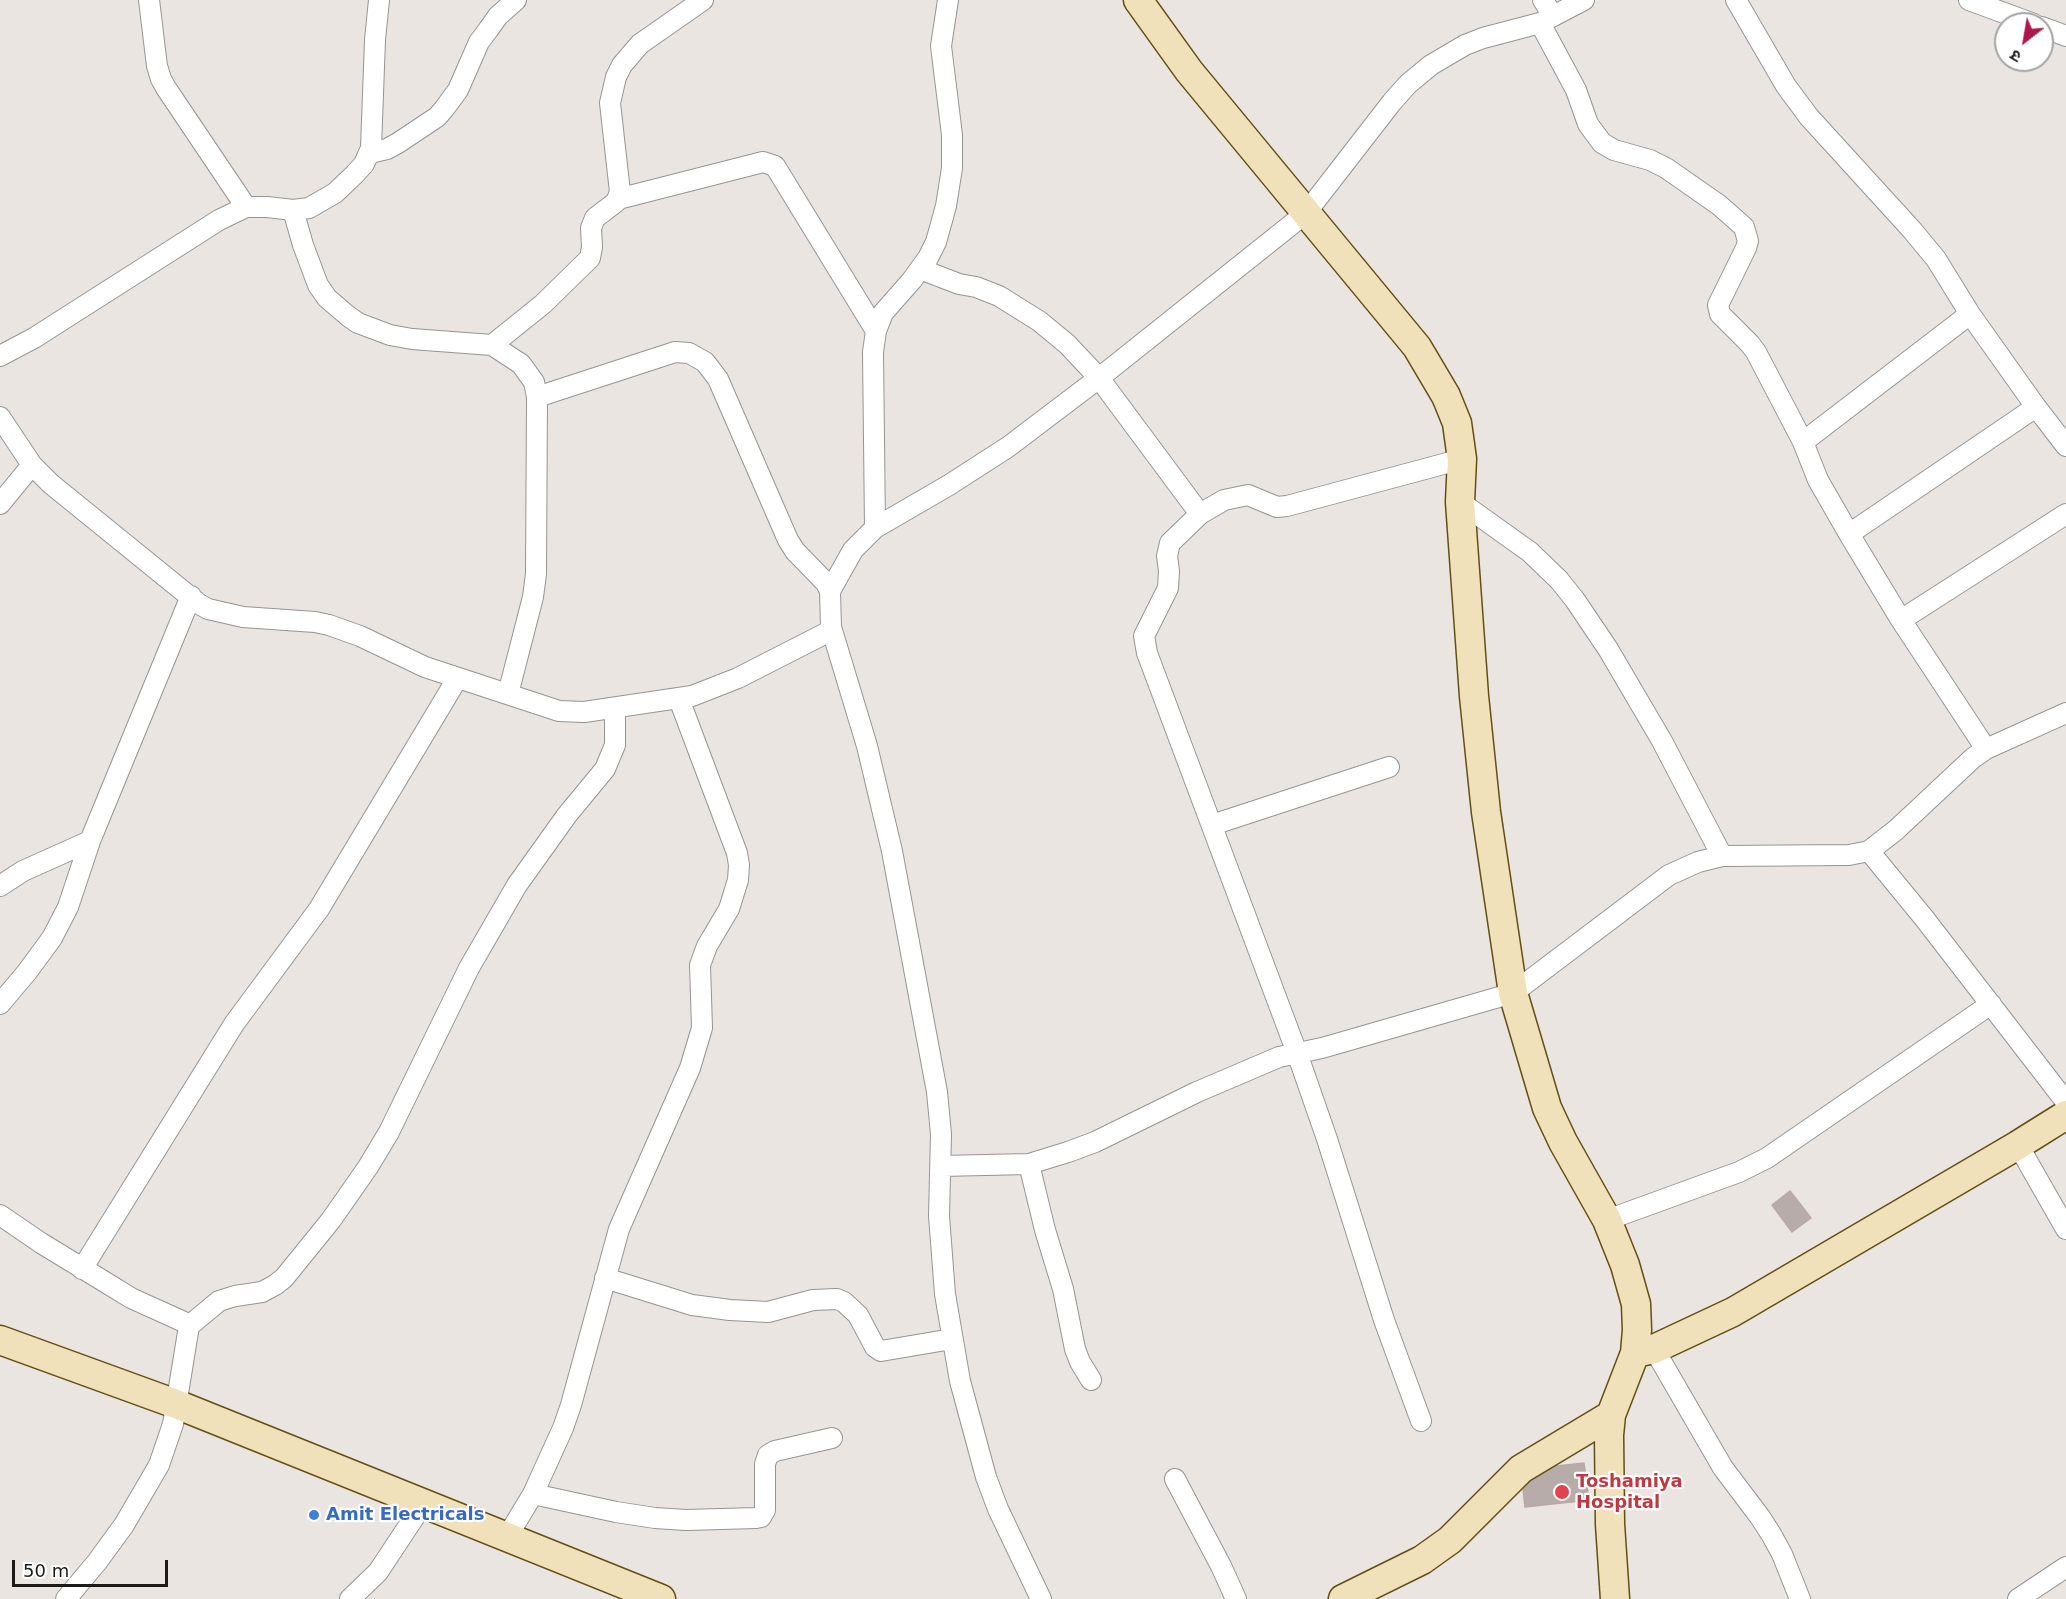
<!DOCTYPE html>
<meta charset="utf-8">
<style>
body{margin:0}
#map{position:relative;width:2066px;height:1599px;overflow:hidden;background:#ebe5e2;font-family:"DejaVu Sans","Noto Sans Devanagari",sans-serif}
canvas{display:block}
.north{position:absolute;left:1994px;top:12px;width:60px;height:60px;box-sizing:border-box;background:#fff;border:2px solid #a4a4a4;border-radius:50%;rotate:211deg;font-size:16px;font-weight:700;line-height:24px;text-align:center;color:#1b1b1b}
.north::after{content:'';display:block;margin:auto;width:21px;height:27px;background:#ad184b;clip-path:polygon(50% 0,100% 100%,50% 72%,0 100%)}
.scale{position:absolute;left:12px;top:1560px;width:156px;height:27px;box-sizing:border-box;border:3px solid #1b1b1b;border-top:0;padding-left:8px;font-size:18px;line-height:21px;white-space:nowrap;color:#1b1b1b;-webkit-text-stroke:4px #fff;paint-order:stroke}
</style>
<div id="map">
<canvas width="2066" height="1599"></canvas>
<div class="north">उ</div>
<div class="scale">50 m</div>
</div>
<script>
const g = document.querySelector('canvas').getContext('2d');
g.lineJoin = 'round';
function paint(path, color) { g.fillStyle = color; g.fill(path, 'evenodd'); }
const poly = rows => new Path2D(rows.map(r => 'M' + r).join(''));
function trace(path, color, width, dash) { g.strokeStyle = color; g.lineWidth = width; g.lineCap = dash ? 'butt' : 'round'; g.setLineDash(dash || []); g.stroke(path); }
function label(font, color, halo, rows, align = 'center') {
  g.font = font + ' "DejaVu Sans",sans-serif'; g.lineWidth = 4.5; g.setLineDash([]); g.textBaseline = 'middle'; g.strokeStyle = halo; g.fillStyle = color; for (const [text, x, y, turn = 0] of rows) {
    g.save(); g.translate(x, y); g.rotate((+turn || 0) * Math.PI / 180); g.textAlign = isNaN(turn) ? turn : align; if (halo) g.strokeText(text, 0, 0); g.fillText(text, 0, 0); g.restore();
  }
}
const building = poly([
 [1790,1191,1811,1218,1792,1232,1772,1205,1790,1191],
 [1584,1463,1589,1500,1525,1507,1521,1470,1584,1463]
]);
const street = poly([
 [149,0,157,66,161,79,166,88,246,207],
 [1543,0,1553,16],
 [1736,0,1786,86,1809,117,1912,230,1936,259,1970,314,2036,407,2066,446],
 [1969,0,2034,24],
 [1540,23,1576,90,1588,124,1602,143,1614,150,1650,160,1666,168,1719,205,1744,227,1748,241,1746,248,1718,305,1720,314,1750,344,1756,352,1803,442,1818,480,1849,534,1901,620,1986,749],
 [2042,27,2066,36],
 [370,153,387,149,398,143,437,117,444,109,458,90,479,42,488,30,498,16,516,0],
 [618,199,763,162,775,166,876,331],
 [293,210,303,245,318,285,327,298,348,316,358,323,390,335,412,339,492,345,521,364,534,382,537,397,536,574,533,597,508,694],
 [920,269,959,284,976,287,999,296,1039,321,1067,344,1099,378,1200,514],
 [492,345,543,304,590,258,592,247,591,228,595,218,616,202,620,192,610,103,616,77,622,65,640,44,703,0],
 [0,356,34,338,219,220,246,207,267,207,293,210,309,208,335,193,355,174,364,164,371,148,375,40,379,0],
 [537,397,675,352,689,353,705,362,718,379,788,540,795,551,826,583,830,591,831,627,867,746,892,851,937,1092,941,1134,939,1216,945,1294,960,1381,986,1477,998,1509,1041,1599],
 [0,417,32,465,51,484,199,604,208,609,243,617,315,622,329,625,360,636,425,667,559,711,584,712,692,696,738,678,832,630],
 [1803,442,1970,314],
 [1460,502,1530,552,1559,580,1575,600,1608,649,1662,741,1722,856],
 [0,504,32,465],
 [875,528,873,352,876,331,883,313,912,280,928,258,936,242,946,206,952,168,952,135,941,46,948,0],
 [1849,534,2036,407],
 [830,591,853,550,875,528,949,485,1008,447,1099,378,1306,213,1392,102,1408,84,1431,65,1465,45,1483,38,1540,23,1584,0],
 [1901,620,2066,514],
 [1212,825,1389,767],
 [1869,851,1924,918,2066,1102],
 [0,886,23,871,90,841],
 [0,1004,27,972,52,938,68,907,90,841,191,596],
 [2018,1145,2066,1229],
 [1029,1164,1045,1230,1063,1289,1075,1349,1080,1362,1091,1380],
 [941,1166,1029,1164,1068,1152,1095,1142,1197,1092,1279,1057,1322,1048,1513,993,1669,875,1698,862,1722,856,1849,855,1869,851,1896,830,1973,758,1986,749,2066,713],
 [0,1215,41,1243,105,1282,131,1298,184,1322,189,1326],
 [1607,1220,1739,1172,1767,1158,1991,1004],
 [82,1269,234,1024,319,909,457,679],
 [605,1278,692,1305,730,1310,768,1312,813,1300,837,1299,844,1302,858,1315,875,1347,881,1351,952,1339],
 [1654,1349,1723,1468,1760,1517,1771,1534,1782,1554,1800,1599],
 [1421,1421,1384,1320,1327,1139,1297,1053,1147,653,1144,636,1168,588,1169,571,1167,556,1170,543,1200,514,1224,500,1248,495,1277,507,1287,506,1462,459],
 [1175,1479,1221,1566,1236,1599],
 [533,1494,616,1512,655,1518,686,1520,756,1518,761,1517,765,1510,765,1464,768,1455,775,1451,832,1438],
 [507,1537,533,1494,563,1428,571,1405,619,1229,690,1068,702,1028,700,965,707,946,729,909,738,880,739,865,737,853,679,699],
 [66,1599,97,1562,124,1525,159,1465,173,1424,189,1326,219,1301,235,1296,262,1292,275,1285,284,1278,331,1220,368,1167,389,1132,469,968,517,885,567,815,605,769,615,745,615,708],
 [350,1599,378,1572,423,1504],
 [2018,1599,2066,1567]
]);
const secondary = poly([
 [1138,0,1189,71,1417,347,1446,396,1457,423,1462,459,1460,502,1474,696,1486,812,1513,993,1547,1108,1563,1142,1607,1220,1625,1265,1636,1304,1637,1330,1635,1353,1611,1415,1609,1435,1610,1524,1615,1599],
 [0,1340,176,1404,661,1599],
 [1635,1353,1654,1349,1733,1312,2018,1145,2066,1115],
 [1343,1599,1422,1560,1450,1540,1521,1469,1611,1415]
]);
const markers = [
 [1562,1492,8,"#e0444e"],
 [314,1515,6,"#3f7fe0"]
];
const healthNames = [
 ["Toshamiya",1576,1482],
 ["Hospital",1576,1503]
];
const shopNames = [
 ["Amit Electricals",326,1515]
];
paint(building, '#b8acab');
trace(building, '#bba8a6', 1.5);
trace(street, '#959595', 22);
trace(secondary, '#624f12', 31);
trace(street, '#fff', 20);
trace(secondary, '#f0e1bb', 28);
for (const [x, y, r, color] of markers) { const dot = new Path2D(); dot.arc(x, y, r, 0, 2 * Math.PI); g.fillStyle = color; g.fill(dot); trace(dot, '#fff', 2); }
label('bold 18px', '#be3a42', '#fff', healthNames, 'left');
label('bold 18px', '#366cbe', '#fff', shopNames, 'left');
</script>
